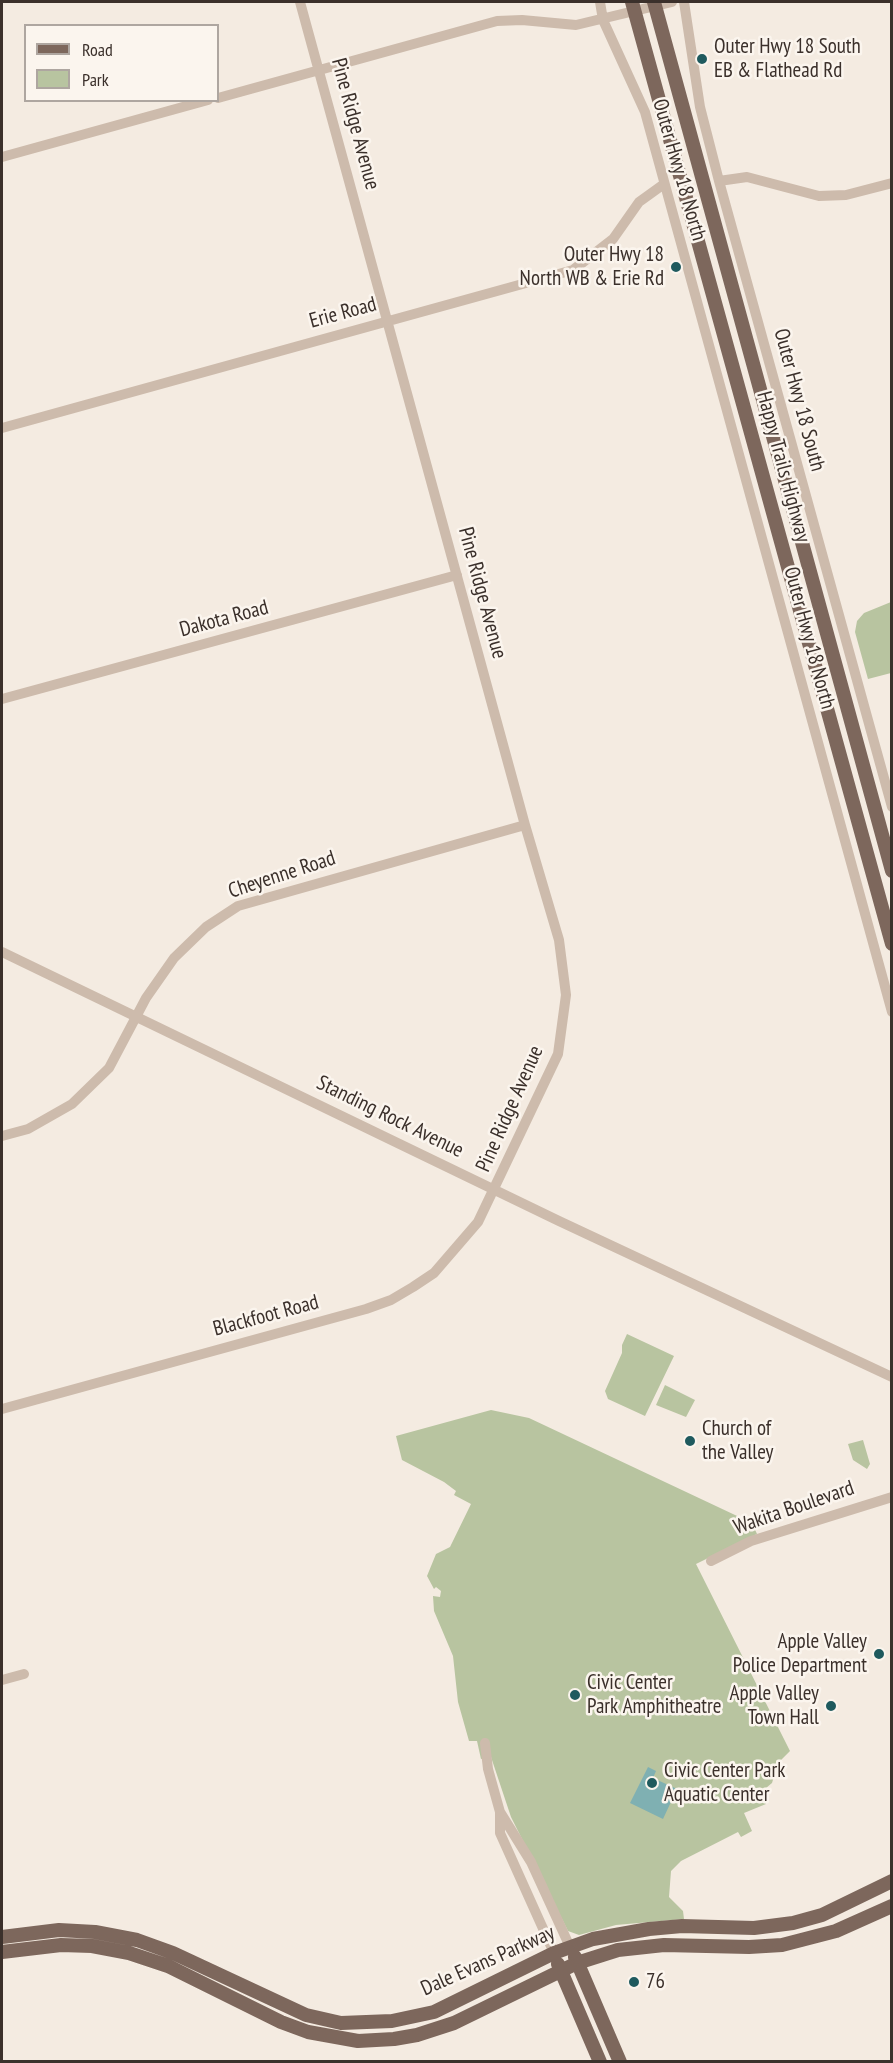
<!DOCTYPE html>
<style>
body{margin:0}
#map{position:relative;width:893px;height:2063px;overflow:hidden;background:#f4ebe1;font-family:"PT Sans Narrow",sans-serif}
canvas{display:block}
.frame{position:absolute;inset:0;border:3px solid #3b302b;pointer-events:none}
.legend{position:absolute;left:24px;top:24px;width:195px;height:78px;box-sizing:border-box;background:#fbf5ee;border:2px solid #aea6a0;margin:0;padding:8px 10px;list-style:none;font-size:18px;color:#3b302b}
.legend li{display:flex;align-items:center;gap:12px;height:30px}
.legend b{width:30px;border:2px solid #aea6a0}
</style>
<div id="map">
<canvas width="893" height="2063"></canvas>
<div class="frame"></div>
<ul class="legend">
<li><b style="height:8px;background:#7d675c"></b>Road</li>
<li><b style="height:16px;background:#b8c4a0"></b>Park</li>
</ul>
</div>
<script>
const g = document.querySelector('canvas').getContext('2d');
g.lineJoin = 'round';
function paint(path, color) { g.fillStyle = color; g.fill(path, 'evenodd'); }
const poly = rows => new Path2D(rows.map(r => 'M' + r).join(''));
function trace(path, color, width, dash) { g.strokeStyle = color; g.lineWidth = width; g.lineCap = dash ? 'butt' : 'round'; g.setLineDash(dash || []); g.stroke(path); }
function label(font, color, halo, rows, align = 'center') {
  g.font = font + ' "PT Sans Narrow",sans-serif'; g.lineWidth = 5; g.setLineDash([]); g.textBaseline = 'middle'; g.strokeStyle = halo; g.fillStyle = color; for (const [text, x, y, turn = 0] of rows) {
    g.save(); g.translate(x, y); g.rotate((+turn || 0) * Math.PI / 180); g.textAlign = isNaN(turn) ? turn : align; if (halo) g.strokeText(text, 0, 0); g.fillText(text, 0, 0); g.restore();
  }
}
const green = poly([
 [891,602,891,673,868,679,855,632,857,621,864,613],
 [627,1334,674,1356,645,1416,608,1399,605,1391,622,1353,622,1345],
 [665,1385,695,1400,686,1417,656,1405],
 [491,1410,529,1418,752,1523,757,1534,696,1564,790,1751,778,1763,772,1783,760,1793,766,1804,744,1813,752,1831,741,1837,738,1832,681,1861,671,1871,669,1897,683,1911,684,1919,616,1925,579,1935,568,1931,511,1817,491,1757,481,1759,477,1741,469,1741,458,1702,453,1656,434,1611,433,1596,440,1597,441,1591,436,1587,434,1589,427,1576,436,1554,450,1547,471,1504,454,1495,456,1491,444,1482,402,1460,396,1436],
 [863,1440,870,1464,867,1469,853,1460,848,1444]
]);
const water = poly([
 [648,1767,656,1771,653,1778,677,1789,663,1819,630,1803]
]);
const minor = poly([
 [600,2,603,20,645,112,892,1012],
 [684,2,700,107,719,181,892,807],
 [218,98,497,21,522,20,576,25,672,2],
 [2,157,208,100],
 [719,181,747,177,819,196,846,195,892,183],
 [2,428,573,270,613,239,639,202,664,184],
 [2,699,457,575],
 [2,952,559,1221,892,1377],
 [2,1136,28,1129,72,1104,109,1068,146,998,174,958,206,927,238,906,525,825],
 [2,1409,366,1309,391,1300,413,1287,434,1273,478,1222,558,1054,566,995,559,940,525,825,300,2],
 [711,1561,751,1541,892,1497],
 [2,1680,24,1674],
 [485,1743,488,1769,500,1812,500,1833,554,1953],
 [500,1812,531,1862,570,1947]
]);
const major = poly([
 [632,2,892,944],
 [654,2,892,871],
 [2,1937,59,1930,95,1932,137,1940,173,1953,306,2015,341,2023,392,2021,434,2012,554,1953,593,1939,649,1929,682,1926,754,1928,793,1923,822,1915,892,1881],
 [2,1952,61,1945,92,1946,129,1953,168,1966,281,2022,308,2032,358,2041,394,2039,417,2035,454,2023,577,1963,618,1950,664,1945,749,1947,782,1945,836,1931,892,1906],
 [575,1957,620,2062],
 [558,1964,600,2062]
]);
const markers = [
 [702,59,6,"#1f5a5e"],
 [676,267,6,"#1f5a5e"],
 [690,1441,6,"#1f5a5e"],
 [879,1654,6,"#1f5a5e"],
 [575,1695,6,"#1f5a5e"],
 [831,1706,6,"#1f5a5e"],
 [652,1783,6,"#1f5a5e"],
 [634,1982,6,"#1f5a5e"]
];
const poiNames = [
 ["Outer Hwy 18 South",714,47],
 ["EB & Flathead Rd",714,71],
 ["Outer Hwy 18",664,255,"right"],
 ["North WB & Erie Rd",664,279,"right"],
 ["Church of",702,1429],
 ["the Valley",702,1453],
 ["Apple Valley",867,1642,"right"],
 ["Police Department",867,1666,"right"],
 ["Civic Center",587,1683],
 ["Park Amphitheatre",587,1707],
 ["Apple Valley",819,1694,"right"],
 ["Town Hall",819,1718,"right"],
 ["Civic Center Park",664,1771],
 ["Aquatic Center",664,1795],
 ["76",646,1982]
];
const streetNames = [
 ["Pine Ridge Avenue",355,124,75],
 ["Outer Hwy 18 North",679,170,74],
 ["Erie Road",343,313,-15],
 ["Outer Hwy 18 South",799,400,75],
 ["Happy Trails Highway",783,467,75],
 ["Pine Ridge Avenue",482,593,75],
 ["Dakota Road",224,619,-15],
 ["Outer Hwy 18 North",809,638,75],
 ["Cheyenne Road",282,875,-18],
 ["Pine Ridge Avenue",510,1109,-66],
 ["Standing Rock Avenue",390,1117,26],
 ["Blackfoot Road",266,1316,-15],
 ["Wakita Boulevard",794,1508,-19],
 ["Dale Evans Parkway",488,1961,-24]
];
paint(green, '#b8c4a0');
paint(water, '#7fb0b2');
trace(minor, '#cdbbac', 10);
trace(major, '#7d675c', 14);
for (const [x, y, r, color] of markers) { const dot = new Path2D(); dot.arc(x, y, r, 0, 2 * Math.PI); g.fillStyle = color; g.fill(dot); trace(dot, '#fbf5ee', 2); }
label('21px', '#3b302b', '#fbf5ee', poiNames, 'left');
label('21px', '#3b302b', '#fbf5ee', streetNames);
</script>
